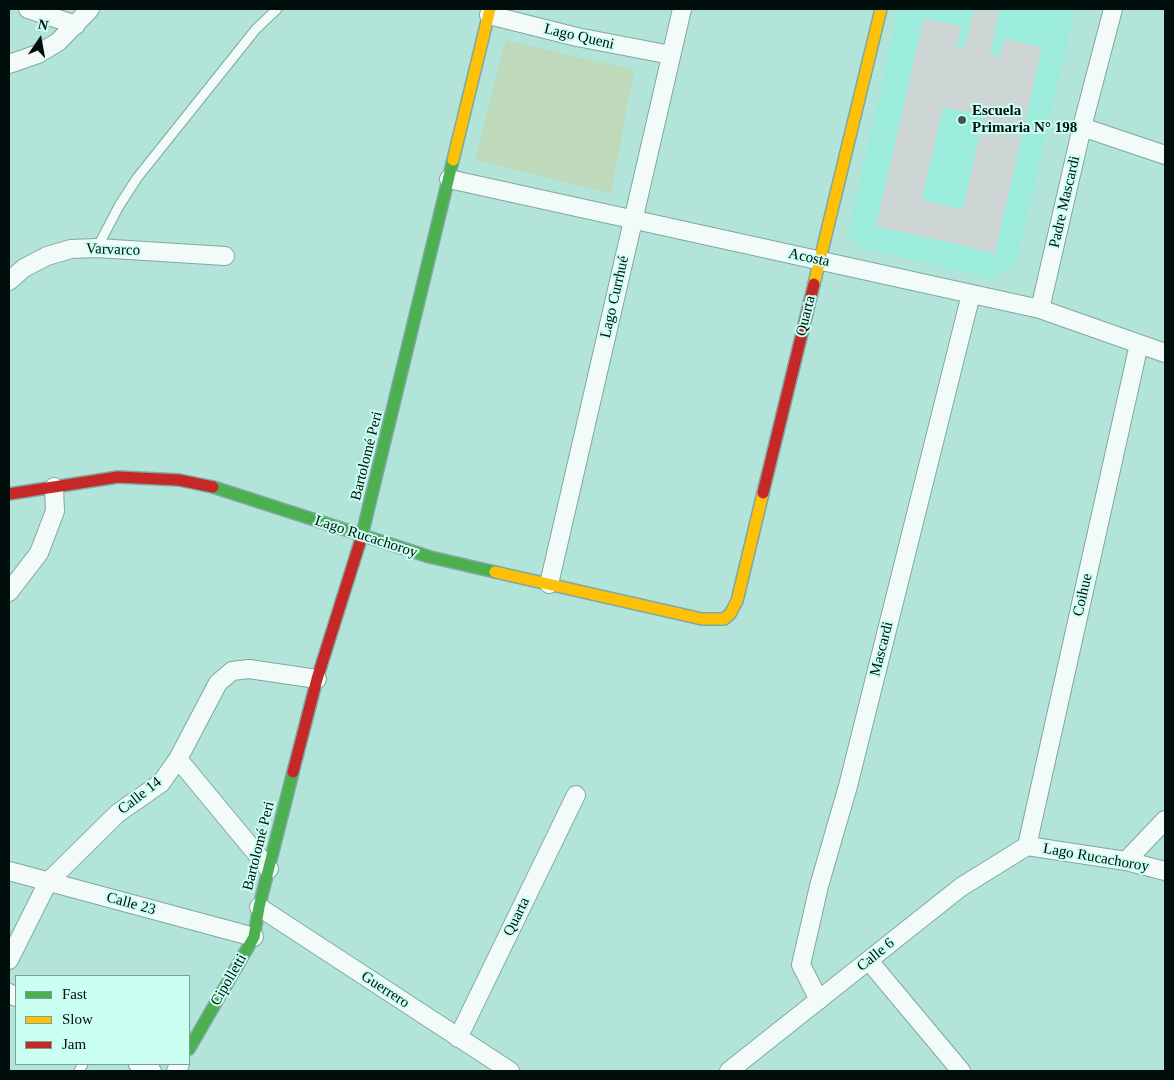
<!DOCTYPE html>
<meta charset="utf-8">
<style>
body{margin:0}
#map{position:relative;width:1174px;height:1080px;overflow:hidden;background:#b2e4d9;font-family:Georgia,serif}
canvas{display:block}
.frame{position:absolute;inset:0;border:10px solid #000f0b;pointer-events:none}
.legend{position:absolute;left:15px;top:975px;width:175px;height:90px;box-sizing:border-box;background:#cafff2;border:1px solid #799f96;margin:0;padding:6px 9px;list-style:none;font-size:15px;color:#000f0b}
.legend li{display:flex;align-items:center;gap:10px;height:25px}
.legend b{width:25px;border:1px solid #799f96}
.north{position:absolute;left:15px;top:15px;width:50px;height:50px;-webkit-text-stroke:4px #cafff2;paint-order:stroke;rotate:12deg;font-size:14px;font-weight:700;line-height:20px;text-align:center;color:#000f0b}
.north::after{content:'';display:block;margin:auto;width:18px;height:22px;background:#000f0b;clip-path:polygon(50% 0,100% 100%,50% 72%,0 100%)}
</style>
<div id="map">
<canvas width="1174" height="1080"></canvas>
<div class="frame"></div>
<ul class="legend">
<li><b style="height:6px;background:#4caf50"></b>Fast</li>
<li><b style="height:6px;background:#ffc107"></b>Slow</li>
<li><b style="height:6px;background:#c62828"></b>Jam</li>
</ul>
<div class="north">N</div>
</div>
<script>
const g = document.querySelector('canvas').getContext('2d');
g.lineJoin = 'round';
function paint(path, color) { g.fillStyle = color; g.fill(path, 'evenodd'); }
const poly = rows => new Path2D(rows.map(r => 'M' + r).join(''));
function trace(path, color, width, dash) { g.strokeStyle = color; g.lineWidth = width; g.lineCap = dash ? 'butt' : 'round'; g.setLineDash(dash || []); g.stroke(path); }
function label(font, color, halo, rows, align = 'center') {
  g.font = font + ' Georgia,serif'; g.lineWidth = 4; g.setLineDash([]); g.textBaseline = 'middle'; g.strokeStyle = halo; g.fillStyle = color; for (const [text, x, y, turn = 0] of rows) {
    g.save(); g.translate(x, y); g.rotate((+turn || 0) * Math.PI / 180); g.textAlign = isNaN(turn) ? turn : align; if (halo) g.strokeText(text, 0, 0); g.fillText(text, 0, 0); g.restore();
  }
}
const built = poly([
 [899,9,1075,9,1016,263,992,279,859,247,848,232]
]);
const green = poly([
 [506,40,634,70,611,193,475,160]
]);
const building = poly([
 [974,9,999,12,990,54,1000,56,1004,39,1042,47,995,253,876,226,924,18,961,26,957,47,964,48],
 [943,107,984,116,963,210,922,200]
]);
const lane = poly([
 [97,248,119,206,137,178,256,29,277,9],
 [79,1071,83,1064]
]);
const street = poly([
 [28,9,76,25],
 [489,15,577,37,671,55],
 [9,64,38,54,58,42,90,9],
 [1082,127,1165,155],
 [449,179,1040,309,1165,353],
 [9,281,24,268,47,256,71,249,97,248,225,256],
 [1040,309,1082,127,1113,9],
 [549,584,682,9],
 [9,592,39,553,55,511,54,487],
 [178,759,269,869],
 [1027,846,1139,344],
 [1027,846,1126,861,1165,871],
 [1126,861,1165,820],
 [9,871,254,937],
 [259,907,510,1071],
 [9,960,48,882,118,813,161,783,178,759,218,683,232,671,249,669,317,679],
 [869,961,961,1071],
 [9,993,16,997],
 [819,1000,801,965,819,886,848,786,971,294],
 [458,1038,576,795],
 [138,1064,152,1071],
 [176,1071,180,1064],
 [729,1071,961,887,1027,846]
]);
const fast = poly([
 [213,487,430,557,495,572],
 [361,539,453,160],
 [189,1049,254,937,259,907,293,772]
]);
const slow = poly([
 [453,160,490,9],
 [814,284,881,9],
 [495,572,702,619,724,619,730,614,737,601,763,493]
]);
const jam = poly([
 [763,493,814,284],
 [9,494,118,477,179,480,213,487],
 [293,772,317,679,361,539]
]);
const markers = [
 [962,120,5,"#3e5a53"]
];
const streetNames = [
 ["Lago Queni",579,37,13],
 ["Padre Mascardi",1065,202,-77],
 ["Varvarco",113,250,2],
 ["Acosta",809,258,12],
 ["Lago Currhué",615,297,-77],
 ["Quarta",806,316,-76],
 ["Bartolomé Peri",367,456,-76],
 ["Lago Rucachoroy",366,537,18],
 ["Coihue",1083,595,-77],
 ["Mascardi",882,649,-76],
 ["Calle 14",140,796,-38],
 ["Bartolomé Peri",259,846,-76],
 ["Lago Rucachoroy",1096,858,10],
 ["Calle 23",131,904,15],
 ["Quarta",517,917,-64],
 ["Calle 6",876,955,-39],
 ["Cipolletti",229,980,-60],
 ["Guerrero",385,990,33]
];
const poiNames = [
 ["Escuela",972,111],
 ["Primaria N° 198",972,128]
];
paint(built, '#9becdb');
paint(green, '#bedabb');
paint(building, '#ced5d5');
trace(lane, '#7fa9a0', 11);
trace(street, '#7fa9a0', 20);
trace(fast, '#7fa9a0', 14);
trace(slow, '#7fa9a0', 14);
trace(jam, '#7fa9a0', 14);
trace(lane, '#f3fbf9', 9);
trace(street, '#f3fbf9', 18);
trace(fast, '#4caf50', 11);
trace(slow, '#ffc107', 11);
trace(jam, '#c62828', 11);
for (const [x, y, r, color] of markers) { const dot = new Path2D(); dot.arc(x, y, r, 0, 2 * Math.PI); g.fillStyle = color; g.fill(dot); trace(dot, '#cafff2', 2); }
label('15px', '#000f0b', '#cafff2', streetNames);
label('bold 15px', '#000f0b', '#cafff2', poiNames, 'left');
</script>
